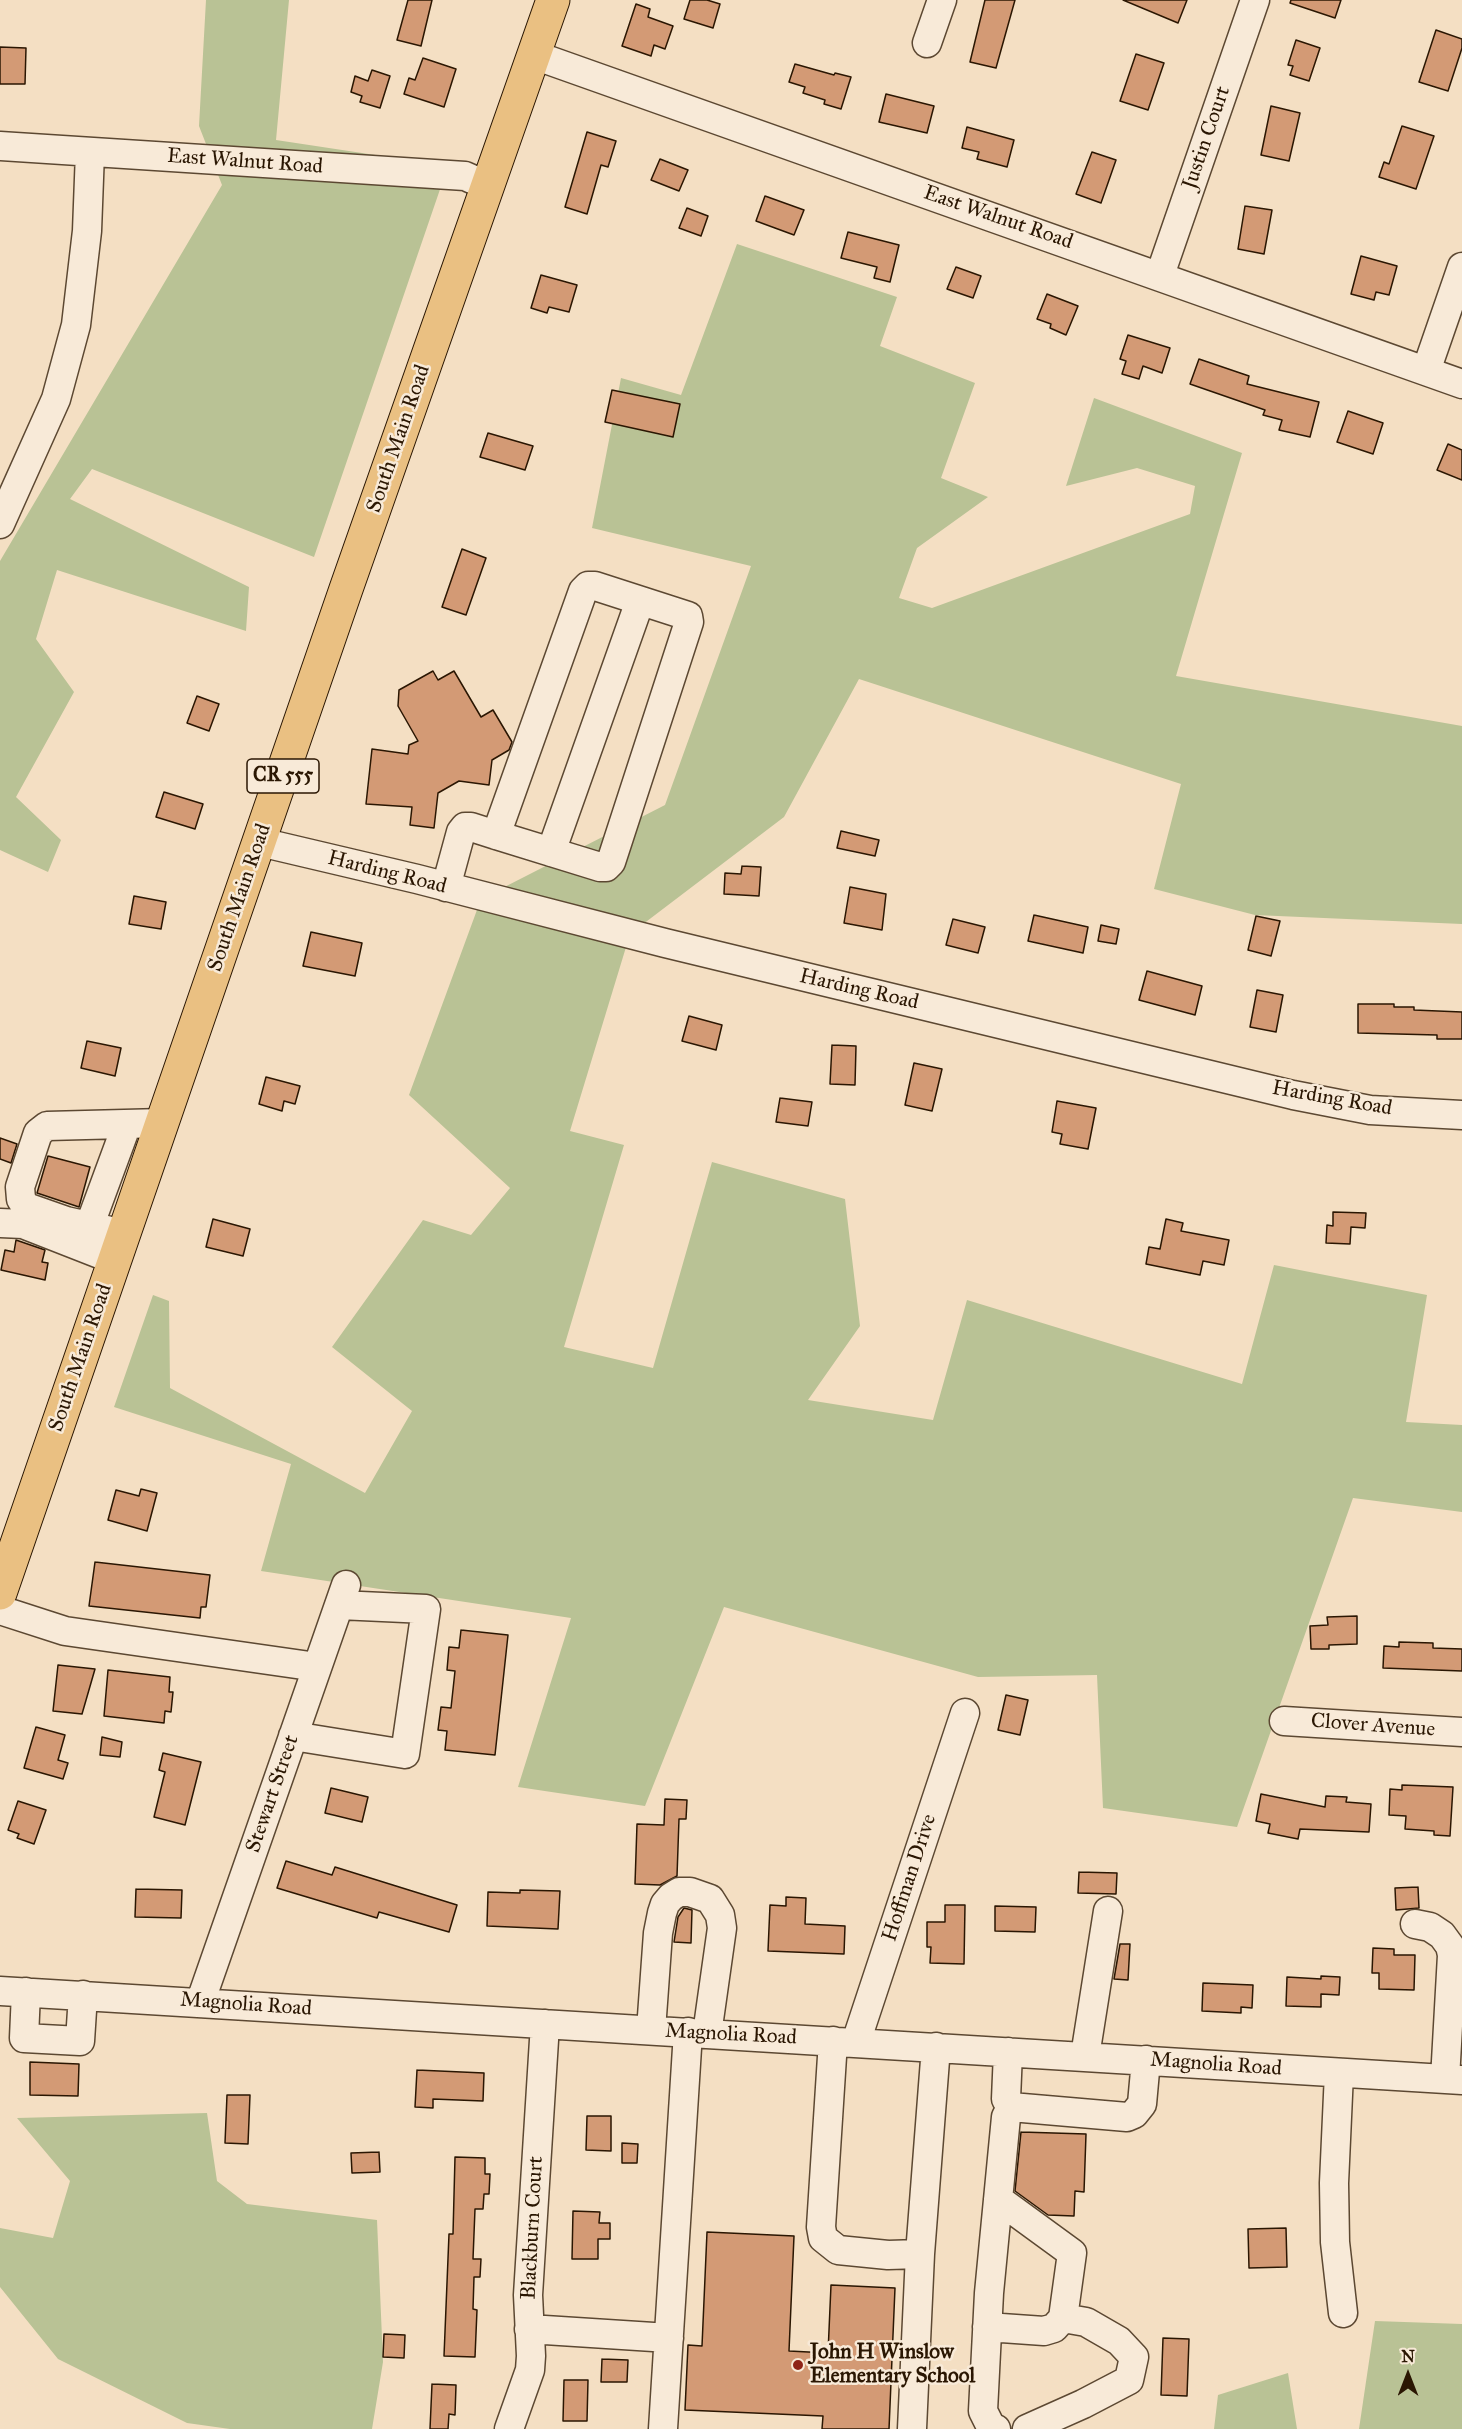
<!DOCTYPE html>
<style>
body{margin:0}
#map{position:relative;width:1462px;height:2429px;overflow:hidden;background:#f4dfc3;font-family:"IM FELL Great Primer",serif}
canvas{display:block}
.north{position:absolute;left:1378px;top:2345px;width:60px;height:60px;-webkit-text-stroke:4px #f8ead8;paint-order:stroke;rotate:0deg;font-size:16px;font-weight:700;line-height:24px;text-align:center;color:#2a1602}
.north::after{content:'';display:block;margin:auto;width:21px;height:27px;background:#2a1602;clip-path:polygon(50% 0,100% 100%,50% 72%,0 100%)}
</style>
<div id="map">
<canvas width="1462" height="2429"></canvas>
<div class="north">N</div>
</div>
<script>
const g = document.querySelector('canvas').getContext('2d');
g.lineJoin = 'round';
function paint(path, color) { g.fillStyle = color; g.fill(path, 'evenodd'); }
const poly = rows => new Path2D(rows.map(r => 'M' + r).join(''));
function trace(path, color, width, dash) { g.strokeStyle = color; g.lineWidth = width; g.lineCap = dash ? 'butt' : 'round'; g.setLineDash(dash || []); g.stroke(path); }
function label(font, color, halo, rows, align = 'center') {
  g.font = font + ' "IM FELL Great Primer",serif'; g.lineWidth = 5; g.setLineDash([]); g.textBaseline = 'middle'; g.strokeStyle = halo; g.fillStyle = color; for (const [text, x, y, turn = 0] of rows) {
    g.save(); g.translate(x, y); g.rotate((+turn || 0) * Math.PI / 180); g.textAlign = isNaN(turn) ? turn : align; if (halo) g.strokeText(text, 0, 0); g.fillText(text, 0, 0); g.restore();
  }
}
const green = poly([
 [206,0,289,0,276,140,448,166,314,557,92,469,70,499,249,587,246,631,57,570,36,639,74,692,16,797,61,840,48,872,0,850,0,561,222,185,199,126],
 [737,244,897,297,880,346,975,383,941,478,988,497,917,548,899,598,932,608,1190,514,1195,486,1137,468,1066,486,1094,398,1242,453,1176,676,1462,726,1462,924,1255,915,1154,889,1181,784,859,679,784,817,630,934,570,1131,624,1145,564,1347,653,1368,712,1162,845,1199,860,1326,808,1400,933,1420,967,1300,1242,1384,1274,1265,1427,1295,1406,1422,1462,1425,1462,1512,1353,1498,1237,1827,1103,1808,1097,1675,978,1677,724,1607,645,1806,518,1787,571,1618,261,1571,291,1464,114,1407,153,1295,169,1301,170,1388,365,1493,412,1411,332,1347,423,1220,471,1235,510,1188,409,1095,481,899,665,805,751,566,592,528,621,378,681,395],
 [207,2113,217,2181,247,2204,377,2220,383,2362,372,2429,230,2429,187,2423,58,2359,0,2287,0,2228,53,2238,70,2181,17,2118],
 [1375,2321,1462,2324,1462,2429,1359,2429],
 [1288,2373,1297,2429,1214,2429,1218,2395]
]);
const building = poly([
 [408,0,432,0,421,46,397,40,408,0],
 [690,0,707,0,720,4,713,28,684,19,690,0],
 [985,0,1015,0,996,68,970,62,985,0],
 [1123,0,1187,0,1178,23,1123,0],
 [1291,0,1341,0,1335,18,1290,3,1291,0],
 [636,4,650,9,648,17,673,26,665,49,654,45,651,56,622,46,636,4],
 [1436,30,1462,39,1462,48,1448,91,1419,82,1436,30],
 [1296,40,1320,48,1309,81,1290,75,1293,66,1288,65,1296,40],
 [0,47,26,48,25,84,0,84,0,47],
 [1136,54,1164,63,1148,110,1120,101,1136,54],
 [423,58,456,69,444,107,404,94,409,78,415,80,423,58],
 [795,64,834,75,835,73,851,77,841,109,824,104,825,100,803,93,805,87,789,82,795,64],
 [372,70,390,76,380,108,360,102,362,96,351,92,355,76,368,81,372,70],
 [886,94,934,106,927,133,879,122,886,94],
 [1271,106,1300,113,1289,161,1261,155,1271,106],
 [1402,126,1434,136,1416,189,1379,177,1384,162,1389,164,1402,126],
 [967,127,1014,140,1007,167,977,159,979,152,962,148,967,127],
 [587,132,616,141,608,167,601,165,587,214,565,207,587,132],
 [1092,152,1116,160,1101,203,1076,194,1092,152],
 [660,159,688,170,679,191,651,180,660,159],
 [765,196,804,210,794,235,756,221,765,196],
 [1245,206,1272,210,1264,254,1238,249,1245,206],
 [687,208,708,216,701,236,679,228,687,208],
 [848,232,899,245,890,282,874,278,877,267,841,258,848,232],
 [1361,256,1397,266,1389,295,1376,292,1374,300,1351,294,1361,256],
 [956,267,981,276,973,298,947,289,956,267],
 [541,275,577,285,569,312,549,307,547,313,531,308,541,275],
 [1047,294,1078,306,1066,335,1050,328,1051,324,1037,319,1047,294],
 [1128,335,1170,348,1162,373,1143,366,1139,379,1122,374,1126,361,1120,359,1128,335],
 [1199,359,1249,376,1247,384,1319,402,1310,437,1279,430,1282,420,1263,415,1265,410,1190,384,1199,359],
 [612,390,680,404,673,437,605,422,612,390],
 [1348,411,1383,423,1373,454,1337,442,1348,411],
 [488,433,533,446,525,470,480,457,488,433],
 [1448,444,1462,450,1462,480,1437,470,1448,444],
 [462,549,486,558,466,615,442,607,462,549],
 [433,671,438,680,454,671,481,717,493,710,512,742,509,750,492,760,489,785,459,781,438,793,434,828,410,825,412,807,366,804,372,749,408,754,409,745,418,741,398,706,399,690,433,671],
 [197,696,219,704,209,731,187,723,197,696],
 [164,792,203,804,195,829,156,817,164,792],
 [841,831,879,840,875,856,837,848,841,831],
 [742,866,761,867,759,896,724,894,725,873,741,874,742,866],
 [850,887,886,894,882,930,844,923,850,887],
 [134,896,166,902,161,929,129,924,134,896],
 [1034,915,1088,927,1083,953,1028,941,1034,915],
 [1256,916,1280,921,1271,956,1248,950,1256,916],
 [953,919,985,927,978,953,946,945,953,919],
 [1101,925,1119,929,1116,944,1098,941,1101,925],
 [311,932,362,943,355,976,303,966,311,932],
 [1147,971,1202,986,1195,1015,1139,1000,1147,971],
 [1257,990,1283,995,1276,1032,1250,1027,1257,990],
 [1358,1004,1394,1004,1394,1007,1414,1007,1414,1010,1462,1012,1462,1039,1437,1039,1437,1035,1358,1033,1358,1004],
 [689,1016,722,1025,716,1050,682,1041,689,1016],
 [87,1041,121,1048,115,1076,81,1068,87,1041],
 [832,1045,856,1046,855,1085,830,1084,832,1045],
 [914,1063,942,1069,932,1111,905,1105,914,1063],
 [266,1077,300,1086,295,1104,284,1101,282,1111,259,1104,266,1077],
 [780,1098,812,1102,808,1126,776,1122,780,1098],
 [1057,1101,1096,1108,1088,1149,1060,1144,1062,1134,1052,1132,1057,1101],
 [0,1138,17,1144,11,1163,0,1159,0,1138],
 [48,1156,90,1167,79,1207,37,1193,48,1156],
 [1333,1212,1366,1213,1365,1228,1351,1227,1350,1244,1326,1243,1327,1225,1333,1226,1333,1212],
 [213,1219,250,1229,243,1256,206,1247,213,1219],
 [1166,1219,1183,1223,1181,1231,1229,1240,1224,1265,1203,1261,1200,1275,1146,1264,1149,1247,1160,1249,1166,1219],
 [16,1240,45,1250,42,1262,48,1263,45,1280,1,1270,5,1250,14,1252,16,1240],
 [141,1489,157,1493,147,1531,108,1520,116,1490,139,1496,141,1489],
 [95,1562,210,1575,206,1607,201,1607,200,1618,89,1606,95,1562],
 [1357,1616,1357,1644,1329,1645,1329,1649,1311,1649,1310,1626,1328,1625,1327,1617,1357,1616],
 [461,1630,508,1635,495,1755,445,1750,447,1731,438,1730,441,1707,451,1708,455,1671,447,1670,449,1647,459,1648,461,1630],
 [1399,1642,1433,1643,1433,1648,1462,1649,1462,1671,1383,1668,1384,1646,1399,1647,1399,1642],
 [58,1665,95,1669,82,1714,53,1711,58,1665],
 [108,1670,170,1677,169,1692,173,1692,171,1712,165,1711,164,1723,104,1716,108,1670],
 [1006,1695,1028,1700,1020,1735,998,1730,1006,1695],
 [36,1727,65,1735,58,1760,68,1763,63,1779,24,1768,36,1727],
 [102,1737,122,1742,120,1757,100,1755,102,1737],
 [163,1753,201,1762,185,1825,154,1817,165,1772,159,1770,163,1753],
 [1402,1785,1453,1787,1450,1836,1434,1835,1434,1831,1405,1829,1406,1816,1389,1815,1390,1789,1402,1790,1402,1785],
 [331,1788,368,1797,362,1822,325,1813,331,1788],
 [1261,1794,1325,1807,1326,1796,1347,1797,1346,1802,1371,1804,1369,1832,1300,1829,1298,1839,1268,1833,1270,1824,1256,1821,1261,1794],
 [665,1799,687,1800,686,1819,679,1819,677,1876,660,1885,635,1884,637,1824,664,1825,665,1799],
 [18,1801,46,1810,34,1844,17,1838,19,1834,8,1830,18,1801],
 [286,1861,332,1875,335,1867,457,1905,449,1932,379,1912,377,1918,277,1888,286,1861],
 [1079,1872,1117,1873,1116,1894,1078,1893,1079,1872],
 [1418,1887,1419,1908,1396,1910,1395,1888,1418,1887],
 [136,1889,182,1890,181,1918,135,1917,136,1889],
 [520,1890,560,1891,558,1929,487,1926,488,1892,520,1893,520,1890],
 [786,1897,806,1898,805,1924,845,1926,844,1954,768,1951,770,1905,786,1906,786,1897],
 [945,1905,965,1905,964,1964,930,1963,931,1947,927,1947,927,1922,945,1922,945,1905],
 [995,1906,1036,1907,1035,1932,995,1931,995,1906],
 [684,1908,692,1910,691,1943,674,1942,678,1917,684,1908],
 [1120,1944,1130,1944,1128,1980,1114,1979,1120,1944],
 [1373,1948,1394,1949,1394,1955,1415,1955,1414,1990,1379,1989,1379,1973,1372,1973,1373,1948],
 [1321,1976,1340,1977,1339,1995,1321,1994,1321,2007,1286,2006,1287,1977,1321,1979,1321,1976],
 [1203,1983,1253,1985,1252,2008,1241,2007,1241,2013,1202,2011,1203,1983],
 [30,2062,79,2064,78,2096,30,2095,30,2062],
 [417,2070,484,2073,483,2101,433,2099,433,2108,415,2107,417,2070],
 [227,2095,250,2095,248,2144,225,2143,227,2095],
 [587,2116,611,2116,611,2151,586,2150,587,2116],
 [1021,2132,1086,2134,1084,2192,1075,2191,1074,2216,1048,2215,1015,2191,1021,2132],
 [622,2143,638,2144,637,2163,622,2163,622,2143],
 [379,2152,380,2172,352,2173,351,2153,379,2152],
 [455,2157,485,2158,485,2174,490,2174,489,2194,484,2194,483,2209,475,2209,473,2259,481,2259,480,2277,474,2277,473,2309,477,2310,475,2357,444,2356,449,2234,453,2234,455,2157],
 [573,2211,600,2212,599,2223,610,2223,610,2239,598,2239,598,2259,572,2259,573,2211],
 [1286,2228,1287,2267,1249,2268,1248,2229,1286,2228],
 [707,2232,794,2236,789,2351,828,2353,831,2285,895,2288,889,2429,822,2429,823,2416,685,2410,688,2345,702,2346,707,2232],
 [384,2334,405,2335,404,2358,383,2357,384,2334],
 [1163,2338,1189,2339,1187,2396,1161,2395,1163,2338],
 [602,2359,628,2360,627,2382,601,2382,602,2359],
 [564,2380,588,2380,587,2421,563,2421,564,2380],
 [432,2384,456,2385,455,2415,449,2414,448,2429,430,2429,432,2384]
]);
const minor = poly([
 [927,43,942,0],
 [534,55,1462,384],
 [0,146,465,176,488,186],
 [1160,275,1255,0],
 [1426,371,1462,267],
 [0,524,56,399,76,325,87,231,90,152],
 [260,842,417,879,665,943,1293,1095,1370,1110,1462,1115],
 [551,852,640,601],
 [446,887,461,832,465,827,471,827,496,835,600,867,606,867,611,862,689,622,688,616,595,586,588,586,583,591,496,835],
 [0,1223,23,1224,115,1260],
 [89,1227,127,1124],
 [124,1234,66,1221,26,1207,21,1199,20,1187,38,1133,47,1126,163,1123],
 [0,1610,65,1631,317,1667],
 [1284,1721,1462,1732],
 [293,1736,405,1754,426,1609,339,1605],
 [1415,1924,1430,1927,1442,1935,1450,1946,1452,1955,1445,2079],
 [0,1991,1462,2080],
 [26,1992,24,2038,80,2041,83,1995],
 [200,2003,346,1585],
 [651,2030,658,1933,662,1913,665,1904,671,1897,679,1892,690,1892,710,1899,720,1915,722,1928,707,2034],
 [833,2041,821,2227,823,2238,838,2250,888,2255,920,2254],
 [856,2042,965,1713],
 [1008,2052,1006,2099,1011,2107],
 [1085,2056,1108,1911],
 [1339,2073,1334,2183,1335,2242,1343,2313],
 [1011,2107,1127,2117,1134,2114,1142,2104,1146,2060],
 [998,2199,1072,2253,1063,2318,1086,2322,1119,2341,1134,2357,1129,2380,1083,2404,1027,2429],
 [987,2327,1044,2331,1054,2328,1063,2318],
 [529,2329,669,2338],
 [509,2429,530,2370,531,2356,528,2295,545,2024],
 [663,2429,688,2032],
 [912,2429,920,2254,936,2047],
 [996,2429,991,2427,983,2411,989,2293,1006,2117,1011,2107]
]);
const major = poly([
 [0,1593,346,589,553,0]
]);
const markers = [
 [798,2365,6,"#8f2418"]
];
const shields = [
 [283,776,72]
];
const shieldNames = [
 ["CR 555",283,776]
];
const streetNames = [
 ["Justin Court",1207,138,-71],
 ["East Walnut Road",245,162,4],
 ["East Walnut Road",998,218,19],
 ["South Main Road",399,439,-71],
 ["Harding Road",387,873,14],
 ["South Main Road",240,898,-71],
 ["Harding Road",859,990,13],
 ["Harding Road",1332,1099,10],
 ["South Main Road",81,1358,-71],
 ["Clover Avenue",1373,1726,4],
 ["Stewart Street",273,1794,-71],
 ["Hoffman Drive",910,1878,-72],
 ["Magnolia Road",246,2005,4],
 ["Magnolia Road",731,2035,3],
 ["Magnolia Road",1216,2065,4],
 ["Blackburn Court",533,2228,-87]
];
const poiNames = [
 ["John H Winslow",810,2353],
 ["Elementary School",810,2377]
];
paint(green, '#b9c295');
paint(building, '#d39a75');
trace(building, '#2a1602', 1.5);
trace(minor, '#5c4832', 31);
trace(major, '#2a1602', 35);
trace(minor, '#f8ead8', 28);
trace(major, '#eac082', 33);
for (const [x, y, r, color] of markers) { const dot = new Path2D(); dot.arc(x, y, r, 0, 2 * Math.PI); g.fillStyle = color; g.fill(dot); trace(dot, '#f8ead8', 2); }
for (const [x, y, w] of shields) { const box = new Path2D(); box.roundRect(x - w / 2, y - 17, w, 34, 4.5); g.fillStyle = '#f8ead8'; g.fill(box); trace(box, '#2a1602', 1.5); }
label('bold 20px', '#2a1602', null, shieldNames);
label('21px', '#2a1602', '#f8ead8', streetNames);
label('bold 21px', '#2a1602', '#f8ead8', poiNames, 'left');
</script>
